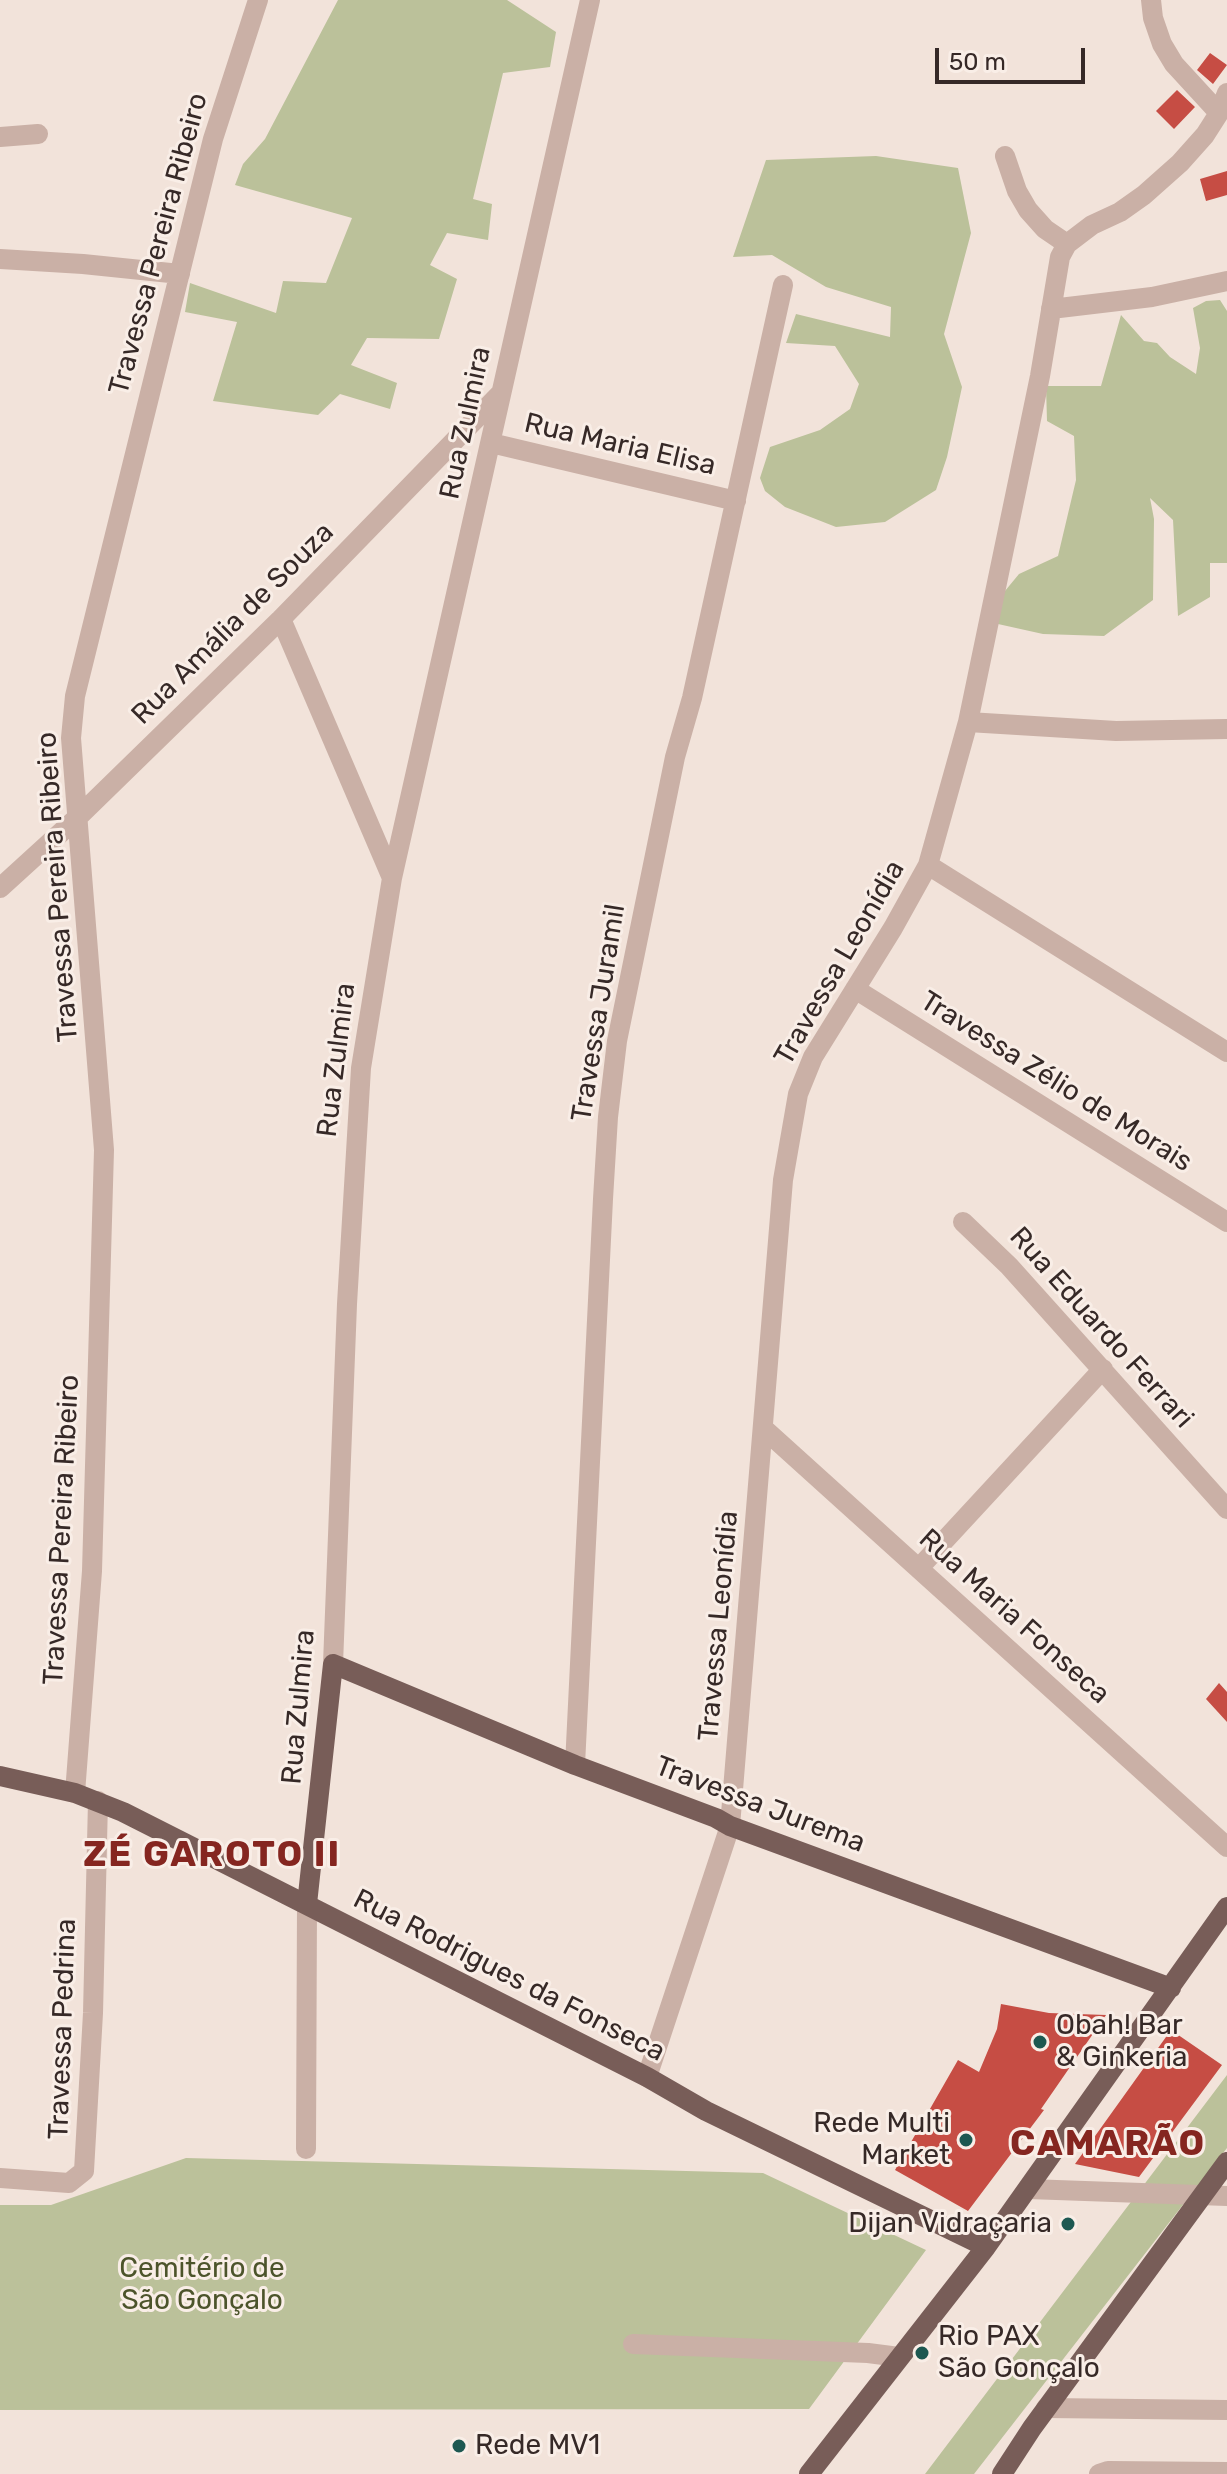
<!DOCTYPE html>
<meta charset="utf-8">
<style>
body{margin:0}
#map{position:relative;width:1227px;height:2474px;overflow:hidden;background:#f2e3da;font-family:Rubik,sans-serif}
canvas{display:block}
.scale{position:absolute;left:935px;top:48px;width:150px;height:36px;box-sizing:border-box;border:4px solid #362927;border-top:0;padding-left:10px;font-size:24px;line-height:28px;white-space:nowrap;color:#362927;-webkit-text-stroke:6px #f9eee7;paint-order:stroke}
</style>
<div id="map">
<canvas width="1227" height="2474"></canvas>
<div class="scale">50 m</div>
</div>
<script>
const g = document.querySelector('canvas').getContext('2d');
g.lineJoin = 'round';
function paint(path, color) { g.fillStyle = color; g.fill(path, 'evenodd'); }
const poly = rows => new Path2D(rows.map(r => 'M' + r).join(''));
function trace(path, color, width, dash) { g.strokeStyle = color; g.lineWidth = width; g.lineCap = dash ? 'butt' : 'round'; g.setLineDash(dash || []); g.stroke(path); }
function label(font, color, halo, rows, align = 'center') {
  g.font = font + ' Rubik,sans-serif'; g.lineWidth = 6; g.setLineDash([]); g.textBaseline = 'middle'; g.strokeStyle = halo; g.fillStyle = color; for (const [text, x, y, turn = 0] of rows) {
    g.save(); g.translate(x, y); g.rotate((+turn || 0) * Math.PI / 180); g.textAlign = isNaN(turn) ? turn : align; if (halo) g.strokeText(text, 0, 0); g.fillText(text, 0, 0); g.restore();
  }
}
const green = poly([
 [338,0,507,0,556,32,550,67,503,73,473,199,492,204,488,240,447,233,430,265,457,279,439,339,367,338,351,365,397,383,390,409,340,394,318,415,213,401,237,322,185,312,190,283,276,313,283,281,326,283,352,218,235,185,243,164,265,139],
 [876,156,958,168,971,233,944,334,962,387,947,457,936,490,885,522,836,527,785,507,765,491,760,478,770,447,820,430,850,409,859,384,835,346,786,343,796,314,890,337,891,307,826,287,772,255,733,257,766,160],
 [1220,300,1227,311,1227,563,1210,563,1210,597,1178,616,1173,520,1150,498,1154,519,1153,600,1104,636,1043,634,998,624,1000,597,1019,574,1058,556,1076,480,1074,436,1047,421,1046,386,1101,386,1121,315,1144,341,1157,343,1170,357,1196,374,1200,348,1193,308,1206,301],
 [1227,2075,1227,2148,974,2474,925,2474],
 [186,2158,763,2173,926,2250,809,2409,0,2410,0,2205,51,2205]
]);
const building = poly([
 [1210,53,1227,65,1213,84,1197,70],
 [1177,90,1195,107,1174,129,1156,111],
 [1227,171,1227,195,1206,201,1200,179],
 [1219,1683,1227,1692,1227,1722,1206,1699],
 [1001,2004,1049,2013,1106,2015,1041,2109,1044,2110,968,2211,895,2170,958,2060,979,2072,997,2029],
 [1171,2030,1222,2065,1139,2177,1075,2164]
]);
const minor = poly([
 [1151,0,1153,18,1162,44,1174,64,1219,113],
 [0,137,38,134],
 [1005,156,1017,191,1028,210,1045,229,1067,244],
 [0,259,83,264,180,274],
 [1051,309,1152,297,1227,281],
 [491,443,736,501],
 [281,619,392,878],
 [968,722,1116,731,1227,729],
 [928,865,1227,1052],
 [0,888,78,817,281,619,500,394],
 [855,989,1227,1222],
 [963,1222,1009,1266,1227,1509],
 [763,1428,1227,1847],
 [919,1568,1103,1369],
 [333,1664,347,1304,361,1068,392,878,590,0],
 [575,1765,603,1199,608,1117,617,1041,675,757,692,698,783,285],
 [75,1793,92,1571,104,1150,71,738,75,696,213,139,258,0],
 [647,2077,730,1826,783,1180,798,1094,813,1057,893,928,928,865,968,722,1040,376,1060,257,1067,244,1092,225,1120,212,1144,195,1180,163,1205,135,1219,113,1227,93],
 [306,2149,307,1904],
 [0,2178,69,2183,84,2171,93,2013,98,1801],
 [1028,2189,1227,2196],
 [633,2344,868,2353,899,2357],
 [1046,2408,1227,2410],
 [1099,2474,1108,2471,1227,2472]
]);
const major = poly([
 [0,1776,75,1793,123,1812,647,2077,706,2111,986,2247],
 [307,1904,333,1664,575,1765,716,1818,730,1826,1171,1988],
 [809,2474,986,2247,1227,1907],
 [1002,2474,1032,2428,1227,2162]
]);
const markers = [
 [1040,2042,8,"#1d5851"],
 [966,2140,8,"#1d5851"],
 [1068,2224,8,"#1d5851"],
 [922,2353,8,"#1d5851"],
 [459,2446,8,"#1d5851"]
];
const streetNames = [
 ["Travessa Pereira Ribeiro",159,244,-75],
 ["Rua Zulmira",466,423,-78],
 ["Rua Maria Elisa",620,445,13],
 ["Rua Amália de Souza",233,624,-45],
 ["Travessa Pereira Ribeiro",58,887,-94],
 ["Travessa Leonídia",840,963,-60],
 ["Travessa Juramil",599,1013,-81],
 ["Rua Zulmira",337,1060,-83],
 ["Travessa Zélio de Morais",1056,1082,32],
 ["Rua Eduardo Ferrari",1101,1328,48],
 ["Travessa Pereira Ribeiro",62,1530,-87],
 ["Rua Maria Fonseca",1014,1617,42],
 ["Travessa Leonídia",719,1626,-85],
 ["Rua Zulmira",299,1707,-85],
 ["Travessa Jurema",760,1805,21],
 ["Rua Rodrigues da Fonseca",509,1976,27],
 ["Travessa Pedrina",63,2029,-88]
];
const poiNames = [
 ["Obah! Bar",1056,2026],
 ["& Ginkeria",1056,2058],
 ["Rede Multi",950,2124,"right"],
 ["Market",950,2156,"right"],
 ["Dijan Vidraçaria",1052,2224,"right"],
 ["Rio PAX",938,2337],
 ["São Gonçalo",938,2369],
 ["Rede MV1",475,2446]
];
const parkNames = [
 ["Cemitério de",202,2269],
 ["São Gonçalo",202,2301]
];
const districtNames = [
 ["ZÉ GAROTO II",212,1856],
 ["CAMARÃO",1108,2145]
];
paint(green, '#bbc19a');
paint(building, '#c64d44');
trace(minor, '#cab0a6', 20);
trace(major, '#785d58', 20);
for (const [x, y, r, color] of markers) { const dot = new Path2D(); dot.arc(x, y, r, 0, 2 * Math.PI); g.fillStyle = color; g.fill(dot); trace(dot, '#f9eee7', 3); }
label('28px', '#362927', '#f9eee7', streetNames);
label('28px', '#362927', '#f9eee7', poiNames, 'left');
label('28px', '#4c542b', '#f9eee7', parkNames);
g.letterSpacing = '2px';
label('bold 36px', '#852620', '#f9eee7', districtNames);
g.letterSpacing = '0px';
</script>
